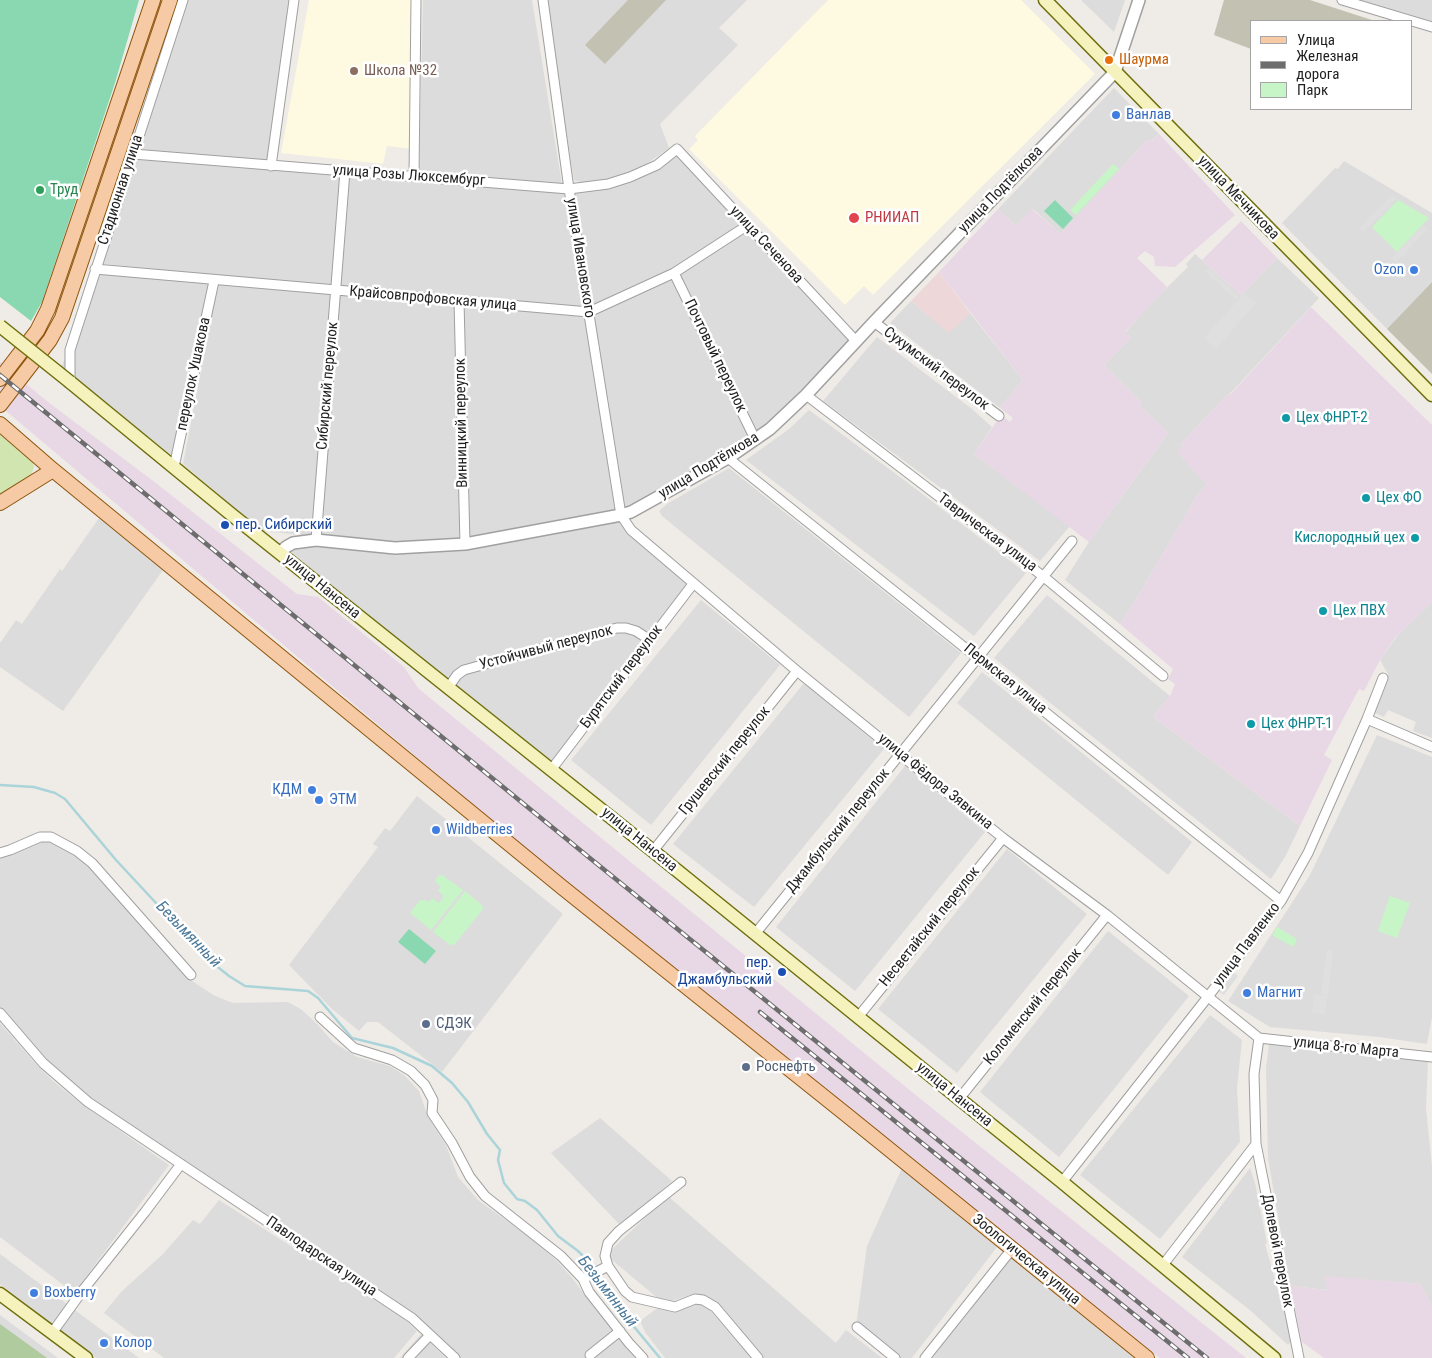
<!DOCTYPE html>
<meta charset="utf-8">
<style>
body{margin:0}
#map{position:relative;width:1432px;height:1358px;overflow:hidden;background:#efebe6;font-family:"Roboto Condensed",sans-serif}
canvas{display:block}
.legend{position:absolute;left:1250px;top:20px;width:162px;height:90px;box-sizing:border-box;background:#fff;border:1px solid #a5a5a5;margin:0;padding:6px 9px;list-style:none;font-size:15px;color:#1f1f1f}
.legend li{display:flex;align-items:center;gap:10px;height:25px}
.legend b{width:25px;border:1px solid #a5a5a5}
</style>
<div id="map">
<canvas width="1432" height="1358"></canvas>
<ul class="legend">
<li><b style="height:6px;background:#f5caa5"></b>Улица</li>
<li><b style="height:6px;background:#6d6d6d"></b>Железная дорога</li>
<li><b style="height:14px;background:#c8f5c7"></b>Парк</li>
</ul>
</div>
<script>
const g = document.querySelector('canvas').getContext('2d');
g.lineJoin = 'round';
function paint(path, color) { g.fillStyle = color; g.fill(path, 'evenodd'); }
const poly = rows => new Path2D(rows.map(r => 'M' + r).join(''));
function trace(path, color, width, dash) { g.strokeStyle = color; g.lineWidth = width; g.lineCap = dash ? 'butt' : 'round'; g.setLineDash(dash || []); g.stroke(path); }
function label(font, color, halo, rows, align = 'center') {
  g.font = font + ' "Roboto Condensed",sans-serif'; g.lineWidth = 5; g.setLineDash([]); g.textBaseline = 'middle'; g.strokeStyle = halo; g.fillStyle = color; for (const [text, x, y, turn = 0] of rows) {
    g.save(); g.translate(x, y); g.rotate((+turn || 0) * Math.PI / 180); g.textAlign = isNaN(turn) ? turn : align; if (halo) g.strokeText(text, 0, 0); g.fillText(text, 0, 0); g.restore();
  }
}
const residential = poly([
 [180,0,290,0,268,161,131,151],
 [423,0,532,0,562,185,419,173],
 [545,0,747,0,719,28,738,45,660,124,669,148,638,170,609,182,587,184,574,180],
 [1081,0,1125,0,1114,32],
 [1355,0,1432,0,1432,24],
 [1114,88,1159,134,1150,142,1147,140,1061,234,1033,209,1016,226,998,209],
 [676,153,743,225,673,270,592,307,573,191,609,186],
 [128,158,340,175,331,287,96,263],
 [1344,161,1432,213,1432,282,1387,329,1282,223,1335,168,1338,169],
 [349,174,566,193,583,308,339,289],
 [748,229,851,340,804,393,756,434,679,274],
 [1195,254,1241,295,1277,258,1319,298,1229,395,1228,394,1180,445,1183,447,1178,452,1207,485,1198,494,1131,608,1120,624,1065,580,1089,542,1168,433,1139,405,1141,402,1104,365,1131,338,1125,333,1149,305,1188,267,1186,264],
 [94,273,210,284,173,456,61,367,71,345],
 [673,278,751,438,727,454,624,510,593,313],
 [218,283,332,293,312,536,262,531,183,464],
 [339,294,455,304,460,540,394,542,320,538],
 [911,301,949,332,970,313,1023,380,1000,408,890,323],
 [462,305,584,316,616,510,469,541],
 [877,337,972,409,992,427,974,454,1070,526,1040,561,823,401],
 [809,410,900,477,1026,573,974,636,746,460,789,429],
 [729,468,961,653,909,717,662,516,659,511,667,504],
 [99,518,163,570,63,711,0,667,0,643,16,620,22,624,60,569,62,571],
 [618,520,697,583,551,767,281,544,394,551],
 [1047,595,1170,696,1153,717,1300,826,1285,857,1271,879,994,658],
 [701,600,780,665,651,825,571,760],
 [1432,602,1432,738,1413,731,1416,722,1388,710,1384,717,1373,712,1388,674,1380,660,1398,635],
 [982,672,1192,842,1168,875,957,703],
 [804,683,884,749,754,907,673,844],
 [1377,735,1432,757,1432,1017,1427,1044,1379,1037,1270,1027,1228,1001,1310,875],
 [905,766,985,832,855,991,776,927],
 [417,796,563,914,442,1072,378,1022,367,1022,359,1031,332,1009,289,965,378,847,373,844,385,828,390,831],
 [51,838,91,865,189,979,215,996,233,1003,288,1002,302,1010,317,1024,333,1042,357,1057,390,1066,404,1075,419,1091,428,1117,446,1145,458,1177,478,1200,529,1237,556,1260,573,1279,584,1294,636,1358,454,1358,424,1329,82,1097,0,1015,0,854],
 [1007,849,1087,914,957,1073,878,1009],
 [1108,931,1189,996,1059,1157,980,1092],
 [1210,1015,1242,1040,1237,1088,1240,1142,1160,1239,1080,1175],
 [0,1023,34,1062,53,1081,79,1102,169,1165,74,1293,0,1237],
 [1269,1044,1428,1061,1426,1108,1432,1167,1432,1307,1420,1284,1325,1277,1328,1290,1290,1286,1268,1158,1266,1068],
 [600,1118,672,1181,621,1226,551,1153],
 [902,1168,997,1247,912,1358,896,1358,856,1326,867,1246],
 [1250,1168,1255,1183,1267,1243,1265,1244,1292,1340,1288,1345,1251,1311,1182,1257],
 [668,1196,836,1343,846,1330,882,1358,760,1358,699,1297,690,1295,672,1301,660,1300,606,1255],
 [219,1200,403,1318,417,1331,394,1358,164,1358,104,1313,122,1291,162,1255,193,1220,200,1224],
 [1004,1252,1136,1358,920,1358],
 [0,1254,139,1358,96,1358,0,1284],
 [690,1301,697,1301,708,1308,751,1358,665,1358,645,1332,640,1321,659,1307,669,1311],
 [0,1315,58,1358,0,1358],
 [421,1334,446,1358,400,1358]
]);
const commercial = poly([
 [939,272,970,313,949,333,911,301]
]);
const industrial = poly([
 [1159,134,1235,215,1175,267,1155,266,1154,257,1145,251,1137,258,1167,287,1125,332,1131,338,1104,365,1141,402,1139,405,1168,433,1089,542,974,454,997,421,1003,416,1010,422,1013,418,1000,408,1023,380,939,272,998,209,1016,226,1032,209,1061,234,1148,139,1151,142],
 [1241,221,1277,258,1241,295,1202,260],
 [1311,307,1432,425,1432,602,1395,638,1380,660,1364,691,1359,689,1324,755,1332,760,1300,826,1153,717,1170,696,1175,684,1168,679,1173,669,1120,624,1131,608,1198,494,1207,485,1177,452,1183,447,1180,445,1228,394,1230,395],
 [0,362,48,402,152,480,297,594,318,597,404,667,418,688,430,698,923,1101,1246,1358,1160,1358,1014,1241,566,883,0,406],
 [1325,1276,1420,1284,1432,1307,1432,1358,1324,1358,1302,1342,1290,1286,1327,1290]
]);
const education = poly([
 [309,0,412,0,412,149,387,146,383,164,281,153],
 [828,0,1021,0,1095,74,873,295,864,286,845,305,689,149,698,140,695,136]
]);
const construction = poly([
 [628,0,666,0,605,64,585,45],
 [1224,0,1310,0,1375,21,1251,21,1251,49,1214,35],
 [1432,282,1432,374,1387,329]
]);
const grass = poly([
 [0,434,27,456,33,462,34,467,31,475,24,482,0,497]
]);
const forest = poly([
 [0,1324,47,1358,0,1358]
]);
const park = poly([
 [1113,164,1119,169,1076,215,1070,210],
 [1398,200,1429,218,1397,252,1372,227],
 [442,875,463,890,431,930,410,913,420,900,425,900,429,902,432,898,439,903,444,896,438,891,441,887,435,881,438,876],
 [465,891,482,905,483,909,455,944,450,945,433,932],
 [1390,896,1410,903,1397,938,1378,931],
 [1277,927,1297,939,1293,947,1272,935]
]);
const pitch = poly([
 [0,0,139,0,115,83,42,302,31,321,0,297],
 [1055,200,1073,218,1063,229,1044,211],
 [409,929,436,951,425,964,398,942]
]);
const parking = poly([
 [1392,194,1396,199,1364,232,1359,228],
 [1423,225,1428,229,1396,263,1391,259],
 [1209,268,1239,296,1236,300,1205,272],
 [1244,293,1256,303,1216,349,1204,338],
 [1327,950,1333,951,1328,995,1321,994],
 [1233,972,1238,976,1224,995,1219,992],
 [1314,994,1327,996,1325,1015,1312,1013]
]);
const stream = poly([
 [0,785,34,787,55,793,65,799,116,860,209,960,229,976,245,986,308,991,318,998,352,1038,393,1048,432,1066,452,1083,468,1102,487,1134,500,1150,498,1160,504,1183,517,1199,525,1201,537,1210,558,1236,578,1251,587,1260,606,1293,660,1358]
]);
const minor = poly([
 [543,0,569,189,621,515,631,530,797,671,1003,838,1107,915,1259,1038],
 [1342,0,1432,27],
 [133,154,569,189,608,184,630,177,657,165,677,149,856,341],
 [271,166,294,0],
 [414,177,416,0],
 [95,269,589,312,674,273,748,225],
 [674,273,755,439],
 [459,301,465,544],
 [874,322,999,416],
 [70,382,70,350,183,0],
 [806,395,1044,577,1163,676],
 [728,458,1281,901],
 [174,467,214,281],
 [316,540,345,171],
 [448,688,457,675,464,670,617,628,626,628,636,631,650,640],
 [1367,719,1432,747],
 [551,770,693,584],
 [653,851,797,671],
 [0,853,10,850,40,837,51,837,77,851,92,863,191,975],
 [755,934,1072,541],
 [0,1013,43,1063,88,1102,412,1318,455,1358],
 [320,1017,354,1048,392,1060,411,1071,425,1085,433,1100,432,1113,452,1143,470,1177,485,1196,561,1256,583,1279,589,1292,629,1343,643,1358],
 [858,1017,1003,838],
 [1259,1038,1254,1074,1256,1144,1299,1358],
 [1259,1038,1432,1057],
 [959,1099,1107,915],
 [681,1182,619,1231,608,1243,605,1256,608,1266,625,1291,632,1297,675,1307,695,1299,703,1300,715,1307,758,1358],
 [1062,1182,1207,998,1281,901,1308,853,1367,719,1383,678],
 [1163,1265,1256,1144],
 [583,1279,608,1266],
 [857,1327,895,1358],
 [52,1333,83,1290,145,1212,181,1164],
 [590,1355,620,1331],
 [408,1358,430,1335],
 [925,1358,1012,1249]
]);
const tertiary = poly([
 [280,553,286,547,293,543,316,540,395,548,465,544,621,515,631,512,728,458,770,429,806,395,874,322,1115,72,1139,0]
]);
const secondary = poly([
 [1045,0,1432,395],
 [70,382,232,515,653,851,1062,1182,1274,1358],
 [0,1294,86,1358]
]);
const primary = poly([
 [0,379,37,331,48,309,153,0],
 [0,405,50,340,62,318,170,0],
 [0,424,53,470,563,888,848,1116,1147,1358],
 [0,503,53,470]
]);
const rail = poly([
 [0,375,591,859,1207,1358],
 [760,1012,1188,1358]
]);
const secondaryBridge = poly([
 [0,326,70,382]
]);
const markers = [
 [1109,60,5,"#e8710a"],
 [354,71,5,"#8d6e63"],
 [1116,115,5,"#3f7fe0"],
 [40,190,5,"#2e9e5b"],
 [854,218,6,"#e0444e"],
 [1414,270,5,"#3f7fe0"],
 [1286,418,5,"#0f9aa8"],
 [1366,498,5,"#0f9aa8"],
 [225,525,5,"#1a4fb4"],
 [1415,538,5,"#0f9aa8"],
 [1323,611,5,"#0f9aa8"],
 [1251,724,5,"#0f9aa8"],
 [312,790,5,"#3f7fe0"],
 [319,800,5,"#3f7fe0"],
 [436,830,5,"#3f7fe0"],
 [782,972,5,"#1a4fb4"],
 [1247,993,5,"#3f7fe0"],
 [426,1024,5,"#5c6f8a"],
 [746,1067,5,"#5c6f8a"],
 [34,1293,5,"#3f7fe0"],
 [104,1343,5,"#3f7fe0"]
];
const foodNames = [
 ["Шаурма",1119,60]
];
const educationNames = [
 ["Школа №32",364,71]
];
const shopNames = [
 ["Ванлав",1126,115],
 ["Ozon",1404,270,"right"],
 ["КДМ",302,790,"right"],
 ["ЭТМ",329,800],
 ["Wildberries",446,830],
 ["Магнит",1257,993],
 ["Boxberry",44,1293],
 ["Колор",114,1343]
];
const streetNames = [
 ["улица Розы Люксембург",409,176,4],
 ["Стадионная улица",121,190,-72],
 ["улица Подтёлкова",1001,190,-46],
 ["улица Мечникова",1238,198,46],
 ["улица Сеченова",766,245,47],
 ["улица Ивановского",580,258,81],
 ["Крайсовпрофовская улица",433,299,5],
 ["Почтовый переулок",715,356,64],
 ["Сухумский переулок",936,369,37],
 ["переулок Ушакова",194,374,-78],
 ["Сибирский переулок",328,386,-85],
 ["Винницкий переулок",462,423,-91],
 ["улица Подтёлкова",709,466,-31],
 ["Таврическая улица",987,533,37],
 ["улица Нансена",322,587,39],
 ["Устойчивый переулок",546,648,-15],
 ["Бурятский переулок",622,677,-53],
 ["Пермская улица",1005,679,39],
 ["Грушевский переулок",725,761,-51],
 ["улица Фёдора Зявкина",935,782,39],
 ["Джамбульский переулок",838,831,-51],
 ["улица Нансена",639,840,39],
 ["Несветайский переулок",930,927,-51],
 ["улица Павленко",1247,945,-53],
 ["Коломенский переулок",1033,1007,-51],
 ["улица 8-го Марта",1346,1048,6],
 ["улица Нансена",954,1095,39],
 ["Долевой переулок",1277,1251,79],
 ["Павлодарская улица",321,1257,34],
 ["Зоологическая улица",1026,1260,39]
];
const leisureNames = [
 ["Труд",50,190]
];
const healthNames = [
 ["РНИИАП",865,218]
];
const cultureNames = [
 ["Цех ФНРТ-2",1296,418],
 ["Цех ФО",1376,498],
 ["Кислородный цех",1405,538,"right"],
 ["Цех ПВХ",1333,611],
 ["Цех ФНРТ-1",1261,724]
];
const transitNames = [
 ["пер. Сибирский",235,525],
 ["пер.",772,963,"right"],
 ["Джамбульский",772,980,"right"]
];
const serviceNames = [
 ["СДЭК",436,1024],
 ["Роснефть",756,1067]
];
const waterNames = [
 ["Безымянный",188,935,46],
 ["Безымянный",607,1292,52]
];
paint(residential, '#dddcdc');
paint(commercial, '#eed7d8');
paint(industrial, '#e8d8e6');
paint(education, '#fdfae1');
paint(construction, '#c3c1b2');
paint(grass, '#d0e5b0');
paint(forest, '#b0cb9e');
paint(park, '#c8f5c7');
paint(pitch, '#8ad8b1');
paint(parking, '#dfdfdf');
trace(stream, '#aad4d9', 2.5);
trace(minor, '#a0a0a0', 11);
trace(tertiary, '#a0a0a0', 14);
trace(secondary, '#6e6f0d', 15);
trace(primary, '#8e550c', 16);
trace(minor, '#fff', 9);
trace(tertiary, '#fff', 11);
trace(secondary, '#f5f2be', 12);
trace(primary, '#f5caa5', 14);
trace(rail, '#6d6d6d', 4.5);
trace(rail, '#fff', 2.5, [8]);
trace(secondaryBridge, '#6e6f0d', 15, []);
trace(secondaryBridge, '#f5f2be', 12);
for (const [x, y, r, color] of markers) { const dot = new Path2D(); dot.arc(x, y, r, 0, 2 * Math.PI); g.fillStyle = color; g.fill(dot); trace(dot, '#fff', 2); }
label('15px', '#c56008', '#fff', foodNames, 'left');
label('15px', '#785e54', '#fff', educationNames, 'left');
label('15px', '#366cbe', '#fff', shopNames, 'left');
label('15px', '#1f1f1f', '#fff', streetNames);
label('15px', '#27864d', '#fff', leisureNames, 'left');
label('15px', '#be3a42', '#fff', healthNames, 'left');
label('15px', '#0d838f', '#fff', cultureNames, 'left');
label('15px', '#164399', '#fff', transitNames, 'left');
label('15px', '#4e5e75', '#fff', serviceNames, 'left');
label('italic 16px', '#4c7a99', '#fff', waterNames);
</script>
